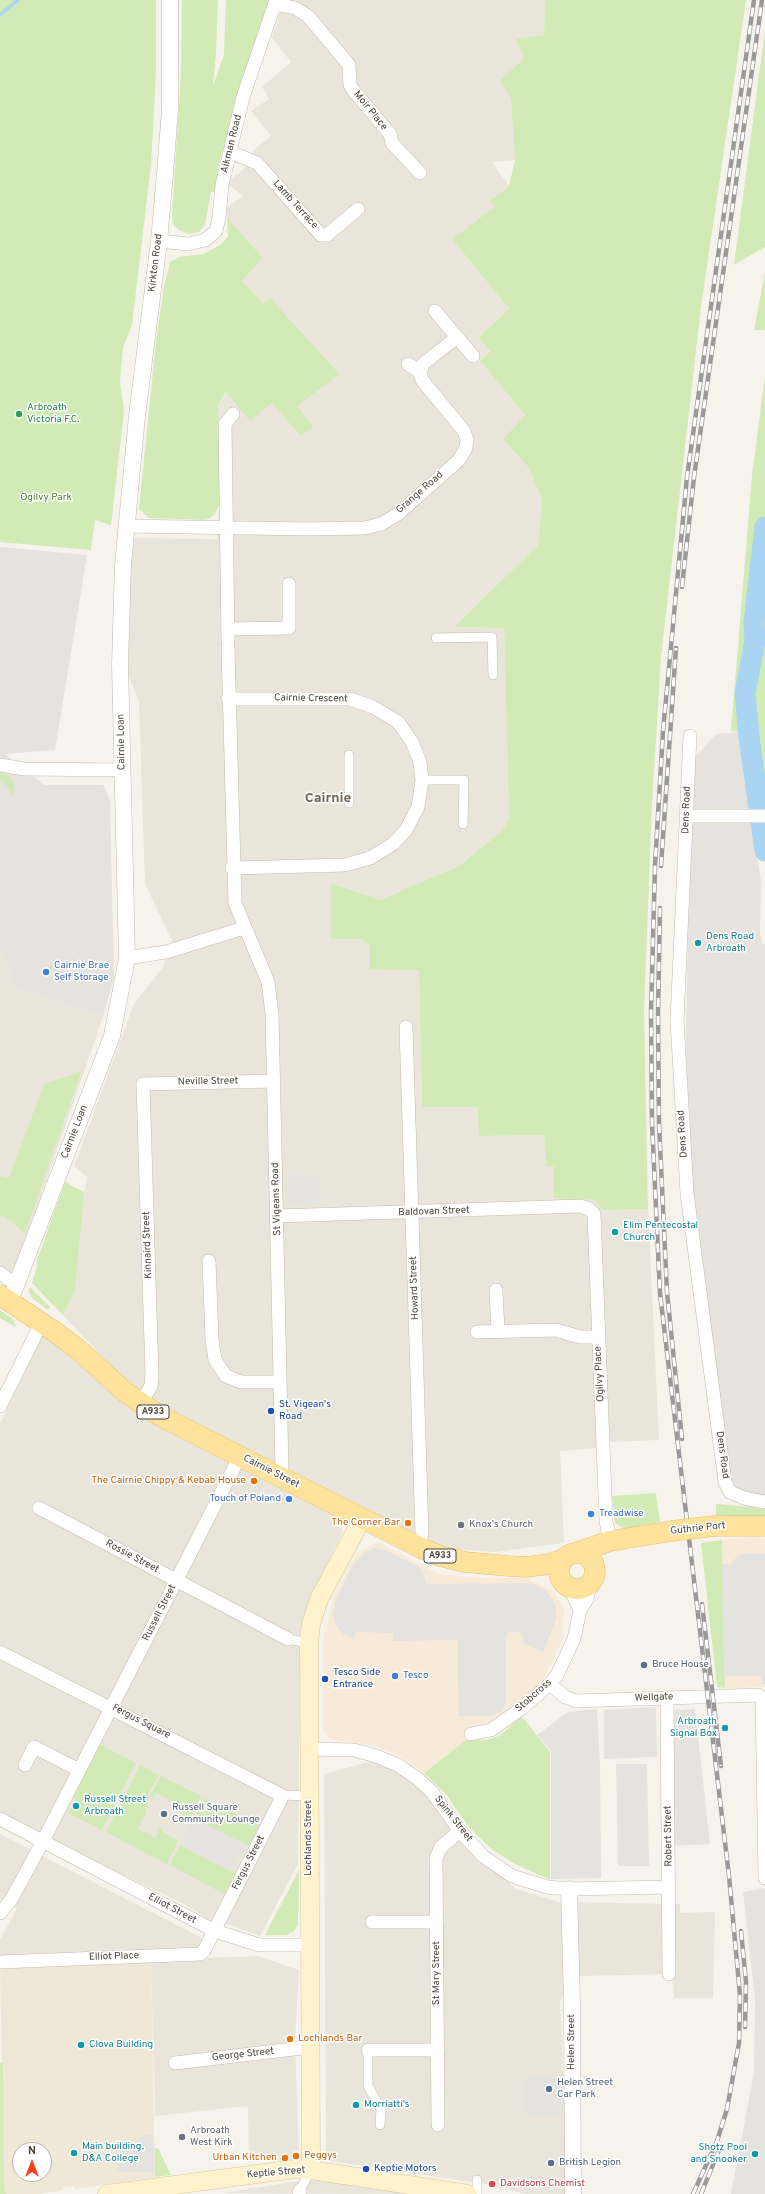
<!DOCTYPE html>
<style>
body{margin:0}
#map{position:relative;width:765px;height:2194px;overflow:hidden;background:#f6f3ec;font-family:Overpass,sans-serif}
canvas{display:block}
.north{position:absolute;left:12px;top:2142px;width:40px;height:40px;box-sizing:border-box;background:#fff;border:1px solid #b7b4b0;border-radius:50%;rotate:0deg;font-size:11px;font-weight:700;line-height:16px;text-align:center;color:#4b4439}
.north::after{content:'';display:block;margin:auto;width:14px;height:18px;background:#fc3f1d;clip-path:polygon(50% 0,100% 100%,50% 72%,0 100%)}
</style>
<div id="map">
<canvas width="765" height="2194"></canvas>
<div class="north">N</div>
</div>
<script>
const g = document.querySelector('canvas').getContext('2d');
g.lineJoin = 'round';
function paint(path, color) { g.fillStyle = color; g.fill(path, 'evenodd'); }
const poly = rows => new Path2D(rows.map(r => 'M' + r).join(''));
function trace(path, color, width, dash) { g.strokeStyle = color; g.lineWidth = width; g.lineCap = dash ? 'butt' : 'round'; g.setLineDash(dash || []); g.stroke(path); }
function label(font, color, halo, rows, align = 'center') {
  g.font = font + ' Overpass,sans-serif'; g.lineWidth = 3; g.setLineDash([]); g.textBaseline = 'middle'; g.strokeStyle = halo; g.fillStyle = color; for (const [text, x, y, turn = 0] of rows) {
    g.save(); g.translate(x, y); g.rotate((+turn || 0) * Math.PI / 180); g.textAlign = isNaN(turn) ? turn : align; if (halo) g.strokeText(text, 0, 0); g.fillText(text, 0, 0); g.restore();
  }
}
const residential = poly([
 [284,0,545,0,544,36,515,39,524,58,500,80,511,99,515,160,492,162,509,186,490,201,496,207,452,239,509,309,478,338,490,353,480,361,525,415,503,439,529,468,542,500,538,545,454,627,504,628,509,818,502,831,459,866,380,900,331,883,331,939,361,939,370,946,370,969,419,969,422,1107,478,1107,480,1136,544,1135,546,1165,554,1166,554,1198,595,1200,602,1210,648,1209,659,1440,609,1442,595,1448,560,1451,564,1543,495,1552,430,1548,290,1476,166,1407,121,1377,63,1315,75,1291,81,1211,87,1177,74,1166,134,1004,163,967,172,941,145,884,139,702,127,671,130,538,217,539,220,493,218,405,227,392,296,406,270,298,263,303,242,281,263,258,227,217,227,207,243,196,226,183,243,170,254,150,271,136,251,111,269,99,262,87,291,62,272,38],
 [0,947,15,987,103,1017,10,1286,0,1282],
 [44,1332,124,1405,334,1514,343,1531,314,1590,300,1634,298,1864,260,1936,227,1924,216,1924,184,1904,49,1839,0,1812,0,1424],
 [373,1761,387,1766,414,1782,432,1799,482,1859,516,1889,559,1902,680,1904,680,1913,715,1912,713,1998,674,1998,673,1974,578,1976,560,2000,567,2180,566,2194,527,2194,485,2184,330,2161,326,2156,324,1774],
 [0,1834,202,1938,197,1949,0,1958,0,1940,17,1908,0,1899],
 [258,1956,299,1970,295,2040,299,2157,297,2159,249,2162,248,2106,155,2116,151,1960],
 [316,2180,417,2194,224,2193,292,2182]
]);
const commercial = poly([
 [755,1538,765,1539,765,1687,725,1688,722,1540],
 [378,1542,438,1574,480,1578,525,1578,554,1591,564,1609,562,1642,545,1676,527,1700,493,1723,467,1727,466,1740,424,1773,398,1755,375,1746,330,1739,323,1730,323,1640,333,1600,356,1553]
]);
const industrial = poly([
 [0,547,87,555,55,750,5,754,45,785,103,785,110,800,114,978,103,1017,15,987,0,947],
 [741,732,749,805,761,881,760,932,762,943,765,944,765,1498,736,1491,728,1481,711,1325,692,1180,686,1052,688,917,696,756,716,734],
 [695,1709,710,1844,672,1846,672,1710],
 [765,1888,765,2194,731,2194,754,2073,755,1999,743,1892]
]);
const education = poly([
 [151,1960,155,2177,75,2189,74,2186,63,2187,63,2190,38,2194,6,2194,4,2182,0,1965],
 [20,2150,44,2150,44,2174,20,2174]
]);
const green = poly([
 [0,0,156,0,156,72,151,165,132,325,123,348,120,381,124,411,111,525,95,520,91,550,0,542],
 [182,0,218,0,216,54,213,86,224,55,226,0,269,0,219,163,215,192,211,192,205,225,199,232,188,234,179,230,173,225,172,215,181,73],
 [545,0,746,0,701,307,661,657,652,804,644,1012,648,1209,602,1210,595,1200,554,1198,554,1166,546,1166,544,1135,479,1136,478,1107,422,1107,419,970,370,969,370,946,361,939,331,939,331,883,380,900,459,866,502,831,509,818,504,628,454,627,538,545,542,500,529,468,503,439,525,415,480,361,490,352,478,338,509,309,452,239,495,207,490,201,509,186,515,160,511,99,500,80,524,58,515,39,544,35],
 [765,29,765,247,734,265],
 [227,217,263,258,242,281,263,303,270,298,339,374,297,406,313,427,301,436,272,403,250,421,226,392,218,405,220,493,219,505,215,514,209,519,203,520,149,518,139,509,156,342,164,286,170,262,179,257,204,254,220,245,228,237],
 [765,272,765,330,754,330],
 [765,376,765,804,749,805,741,732,731,731,752,476],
 [0,773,6,774,12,780,15,788,12,797,9,788,0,781],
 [81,1072,25,1233,4,1216,0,1217,0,1176,9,1178,44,1084],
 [65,1182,84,1192,75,1291,63,1315,32,1283,37,1267,37,1260],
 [30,1287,50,1307,48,1310,32,1298,29,1292],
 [0,1310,13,1319,16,1327,0,1318],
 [656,1493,660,1522,628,1528,623,1528,615,1523,612,1496],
 [716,1504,765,1508,765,1516,716,1516],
 [722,1540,725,1688,717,1687,701,1543],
 [521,1717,525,1720,550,1752,550,1880,511,1862,489,1847,468,1826,446,1794,424,1773,466,1740,486,1740,499,1736],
 [100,1745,136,1763,102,1830,68,1813,71,1808,78,1811,81,1805,73,1798],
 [140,1765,159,1775,148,1794,148,1804,145,1810,147,1811,138,1829,155,1838,160,1828,163,1832,178,1841,167,1864,106,1832],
 [161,1776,201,1796,189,1819,182,1815,183,1812,172,1806,174,1802,156,1793,151,1799,151,1794],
 [204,1798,259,1826,249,1846,194,1818],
 [180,1845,235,1873,224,1894,170,1865],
 [299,1870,298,1925,294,1931,287,1935,265,1935],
 [0,2063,3,2063,4,2182,6,2194,0,2194],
 [155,2148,158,2148,171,2175,155,2177]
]);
const parking = poly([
 [305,1174,305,1177,320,1177,321,1205,289,1206,288,1175],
 [763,1418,765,1456,732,1460,731,1421],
 [375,1548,385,1550,419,1567,423,1572,426,1584,523,1583,534,1584,544,1589,551,1597,556,1608,556,1619,543,1652,524,1643,523,1636,518,1632,510,1631,505,1636,506,1702,502,1711,492,1716,459,1716,457,1640,393,1641,393,1633,356,1632,353,1639,343,1634,336,1625,333,1613,335,1602,353,1564,365,1552],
 [748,1553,765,1554,765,1684,762,1684,762,1676,724,1676,722,1564,731,1564,737,1556],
 [656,1707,657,1757,604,1759,604,1710],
 [597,1709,600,1762,601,1878,551,1879,551,1751,537,1735,568,1712],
 [616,1764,647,1764,649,1866,618,1866],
 [194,1818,244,1844,230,1871,180,1845],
 [525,2076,573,2076,573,2116,525,2116],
 [144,2135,153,2135,154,2172,117,2172,117,2146,133,2145]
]);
const stream = poly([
 [0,15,18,0]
]);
const river = poly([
 [765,527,754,622,755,641,745,693,749,737,765,851]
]);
const pedestrian = poly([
 [436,638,492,637,493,675],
 [422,780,464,780,463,824],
 [349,803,349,755],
 [288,1639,309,1643],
 [281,1795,309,1796],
 [368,2050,368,2086,381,2109,380,2125],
 [300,2190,311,2170],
 [477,2194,477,2180]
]);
const minor = poly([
 [275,4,295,8,308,16,349,65,350,85,354,91,390,134,392,143,420,173],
 [230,152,257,163,321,235,327,235,358,209],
 [159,241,188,244,205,240,216,231,219,217,222,185,243,97,276,0],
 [435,311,473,356],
 [408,364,420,372],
 [126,526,306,529,365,528,381,524,398,514,459,460,466,448,467,440,464,431,422,380,420,372,423,364,457,337],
 [228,629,289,628,289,584],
 [228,642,225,424,233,414],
 [228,648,235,903,268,982,272,1013,282,1469,280,1476],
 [228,699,350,699,373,707,398,722,412,742,420,762,422,780,418,807,406,830,393,844,370,858,345,865,232,868],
 [690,736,677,1020,687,1193,725,1482,730,1492,744,1498,765,1502],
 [0,765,24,769,122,770],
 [687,816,765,816],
 [127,958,166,952,244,928],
 [406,1027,422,1534,419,1547],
 [278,1216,580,1206,589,1209,594,1214,606,1521,610,1541],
 [209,1261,212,1340,215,1360,226,1376,241,1382,280,1382],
 [0,1273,17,1285],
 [496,1290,498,1331],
 [477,1332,556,1330,580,1337,598,1337],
 [140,1404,151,1386,152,1376,143,1084,274,1081],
 [0,1406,42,1322],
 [39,1508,288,1639],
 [570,1588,580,1610],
 [0,1652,281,1795,281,1799,204,1951,200,1954,0,1962],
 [550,1684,565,1697,576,1701,758,1695,762,1697,765,1878],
 [667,1698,669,1974],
 [471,1734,491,1730,522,1708,550,1684,557,1675,574,1639,580,1610,587,1599,590,1583],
 [309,1749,354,1750,376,1756,398,1765,418,1779,432,1792,460,1831,483,1856,512,1876,547,1887,569,1889,669,1887],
 [25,1765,34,1747,79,1770],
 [0,1819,215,1931,259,1945,310,1945],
 [0,1913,11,1900,43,1841,240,1456],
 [372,1922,437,1922],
 [368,2050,438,2050],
 [175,2063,310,2047],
 [438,2125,436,1858,441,1847,460,1831],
 [299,2194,300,2190]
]);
const tertiary = poly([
 [10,1301,112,1036,127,958,120,665,123,565,137,416,159,241,165,174,170,109,170,0],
 [569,1889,572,2004,573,2194]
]);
const secondary = poly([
 [311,2170,309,1643,311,1624,319,1599,362,1519],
 [107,2194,295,2169,311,2170,468,2194]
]);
const primary = poly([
 [0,1295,55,1332,79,1350,125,1392,160,1416,419,1547,440,1556,465,1562,509,1566,525,1567,550,1564,564,1559],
 [714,1526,765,1526],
 [576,1553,610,1541,672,1531],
 '559 1571a18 18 0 1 1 36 0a18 18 0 1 1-36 0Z'
]);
const rail = poly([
 [682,587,694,477,762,0],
 [661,866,676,648],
 [660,908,658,1014,659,1123,667,1292,682,1439],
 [702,1604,721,1766],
 [741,1931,746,1982,745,2027],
 [693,2194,717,2141,727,2109,739,2043,740,1995,729,1876,660,1293,652,1123,651,1012,655,866,663,731,687,477,754,0],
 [701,2194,719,2150]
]);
const primaryBridge = poly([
 [672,1531,714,1526]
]);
const markers = [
 [19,414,4,"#2e9e5b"],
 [698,943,4,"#0f9aa8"],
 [46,972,4,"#3f7fe0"],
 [615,1232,4,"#0f9aa8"],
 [271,1411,4,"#1a4fb4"],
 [254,1481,4,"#e8710a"],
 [289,1499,4,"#3f7fe0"],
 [591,1514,4,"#3f7fe0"],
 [408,1523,4,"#e8710a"],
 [461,1525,4,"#6b7280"],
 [644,1665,4,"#5c6f8a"],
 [395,1676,4,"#3f7fe0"],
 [325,1679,4,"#1a4fb4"],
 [725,1728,4,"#0f9aa8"],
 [76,1806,4,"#0f9aa8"],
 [164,1814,4,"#5c6f8a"],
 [290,2039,4,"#e8710a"],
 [81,2045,4,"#0f9aa8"],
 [549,2089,4,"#5c6f8a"],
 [356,2105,4,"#0f9aa8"],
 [182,2137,4,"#6b7280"],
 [74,2153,4,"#0f9aa8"],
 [755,2154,4,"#0f9aa8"],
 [296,2156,4,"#e8710a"],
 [285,2158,4,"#e8710a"],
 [551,2163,4,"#5c6f8a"],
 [366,2169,4,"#1a4fb4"],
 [492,2184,4,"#e0444e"]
];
const shields = [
 [153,1412,32],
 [440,1556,32]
];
const shieldNames = [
 ["A933",153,1412],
 ["A933",440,1556]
];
const streetNames = [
 ["Moir Place",370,111,51],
 ["Aikman Road",232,144,-76],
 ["Lamb Terrace",295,205,48],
 ["Kirkton Road",156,263,-83],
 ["Grange Road",420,493,-41],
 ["Cairnie Crescent",311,699,1],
 ["Cairnie Loan",122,742,-91],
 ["Dens Road",687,810,-88],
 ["Neville Street",208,1082,-1],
 ["Cairnie Loan",75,1132,-69],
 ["Dens Road",683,1134,-94],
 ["St Vigeans Road",277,1199,-92],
 ["Baldovan Street",434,1212,-2],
 ["Kinnaird Street",148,1245,-92],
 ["Howard Street",415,1288,-92],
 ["Ogilvy Place",600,1374,-93],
 ["Dens Road",722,1455,82],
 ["Cairnie Street",271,1472,27],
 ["Guthrie Port",698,1529,-6],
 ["Rossie Street",132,1557,28],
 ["Russell Street",160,1613,-63],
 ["Stobcross",534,1696,-41],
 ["Wellgate",654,1698,-2],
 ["Fergus Square",141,1722,27],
 ["Spink Street",453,1819,52],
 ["Robert Street",669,1836,-91],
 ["Lochlands Street",309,1838,-90],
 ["Fergus Street",249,1863,-63],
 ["Elliot Street",172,1909,28],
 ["Elliot Place",114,1957,-2],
 ["St Mary Street",437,1973,-90],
 ["Helen Street",572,2042,-90],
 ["George Street",243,2055,-6],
 ["Keptie Street",276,2173,-5]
];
const leisureNames = [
 ["Arbroath",27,408],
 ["Victoria F.C.",27,420]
];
const parkNames = [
 ["Ogilvy Park",46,498]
];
const cultureNames = [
 ["Dens Road",706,937],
 ["Arbroath",706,949],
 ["Elim Pentecostal",623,1226],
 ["Church",623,1238],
 ["Arbroath",717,1722,"right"],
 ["Signal Box",717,1734,"right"],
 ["Russell Street",84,1800],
 ["Arbroath",84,1812],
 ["Clova Building",89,2045],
 ["Morriatti's",364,2105],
 ["Main building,",82,2147],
 ["D&A College",82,2159],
 ["Shotz Pool",747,2148,"right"],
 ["and Snooker",747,2160,"right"]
];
const shopNames = [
 ["Cairnie Brae",54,966],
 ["Self Storage",54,978],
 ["Touch of Poland",281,1499,"right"],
 ["Treadwise",599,1514],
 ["Tesco",403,1676]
];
const transitNames = [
 ["St. Vigean's",279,1405],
 ["Road",279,1417],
 ["Tesco Side",333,1673],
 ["Entrance",333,1685],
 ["Keptie Motors",374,2169]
];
const foodNames = [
 ["The Cairnie Chippy & Kebab House",246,1481],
 ["The Corner Bar",400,1523],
 ["Lochlands Bar",298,2039,"left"],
 ["Peggys",304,2156,"left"],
 ["Urban Kitchen",277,2158]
];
const worshipNames = [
 ["Knox's Church",469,1525],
 ["Arbroath",190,2131],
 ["West Kirk",190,2143]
];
const serviceNames = [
 ["Bruce House",652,1665],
 ["Russell Square",172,1808],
 ["Community Lounge",172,1820],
 ["Helen Street",557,2083],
 ["Car Park",557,2095],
 ["British Legion",559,2163]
];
const healthNames = [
 ["Davidsons Chemist",500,2184]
];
const districtNames = [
 ["Cairnie",328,799]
];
paint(residential, '#eae5da');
paint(commercial, '#f7ead8');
paint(industrial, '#e6e2dd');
paint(education, '#efe8d6');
paint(green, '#d2eab5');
paint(parking, '#e5e3e0');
trace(stream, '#a9d4f2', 3.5);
trace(river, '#a9d4f2', 21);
trace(pedestrian, '#c2bbae', 10);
trace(minor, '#c2bbae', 14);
trace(tertiary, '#c2bbae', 17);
trace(secondary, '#d6c79b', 19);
trace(primary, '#e6c16a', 21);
trace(pedestrian, '#fff', 9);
trace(minor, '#fff', 13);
trace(tertiary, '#fff', 16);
trace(secondary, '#fff3cd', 18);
trace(primary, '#ffe39c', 20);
trace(rail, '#9a9a9a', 4.5);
trace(rail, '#fff', 3, [9]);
trace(primaryBridge, '#e6c16a', 21, []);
trace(primaryBridge, '#ffe39c', 20);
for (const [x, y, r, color] of markers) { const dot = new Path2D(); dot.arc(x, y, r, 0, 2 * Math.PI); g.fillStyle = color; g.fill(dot); trace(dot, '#fff', 1.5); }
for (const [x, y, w] of shields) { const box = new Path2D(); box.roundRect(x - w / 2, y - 7, w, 14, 3); g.fillStyle = '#fff'; g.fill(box); trace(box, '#4b4439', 1); }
label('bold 9px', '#4b4439', null, shieldNames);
label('10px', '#4b4439', '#fff', streetNames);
label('10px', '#27864d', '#fff', leisureNames, 'left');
label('10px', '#4a7f2a', '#fff', parkNames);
label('10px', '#0d838f', '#fff', cultureNames, 'left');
label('10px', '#366cbe', '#fff', shopNames, 'left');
label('10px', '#164399', '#fff', transitNames, 'left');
label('10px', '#c56008', '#fff', foodNames, 'right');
label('10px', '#5b616d', '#fff', worshipNames, 'left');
label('10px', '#4e5e75', '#fff', serviceNames, 'left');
label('10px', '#be3a42', '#fff', healthNames, 'left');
label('bold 14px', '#6e6250', '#fff', districtNames);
</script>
